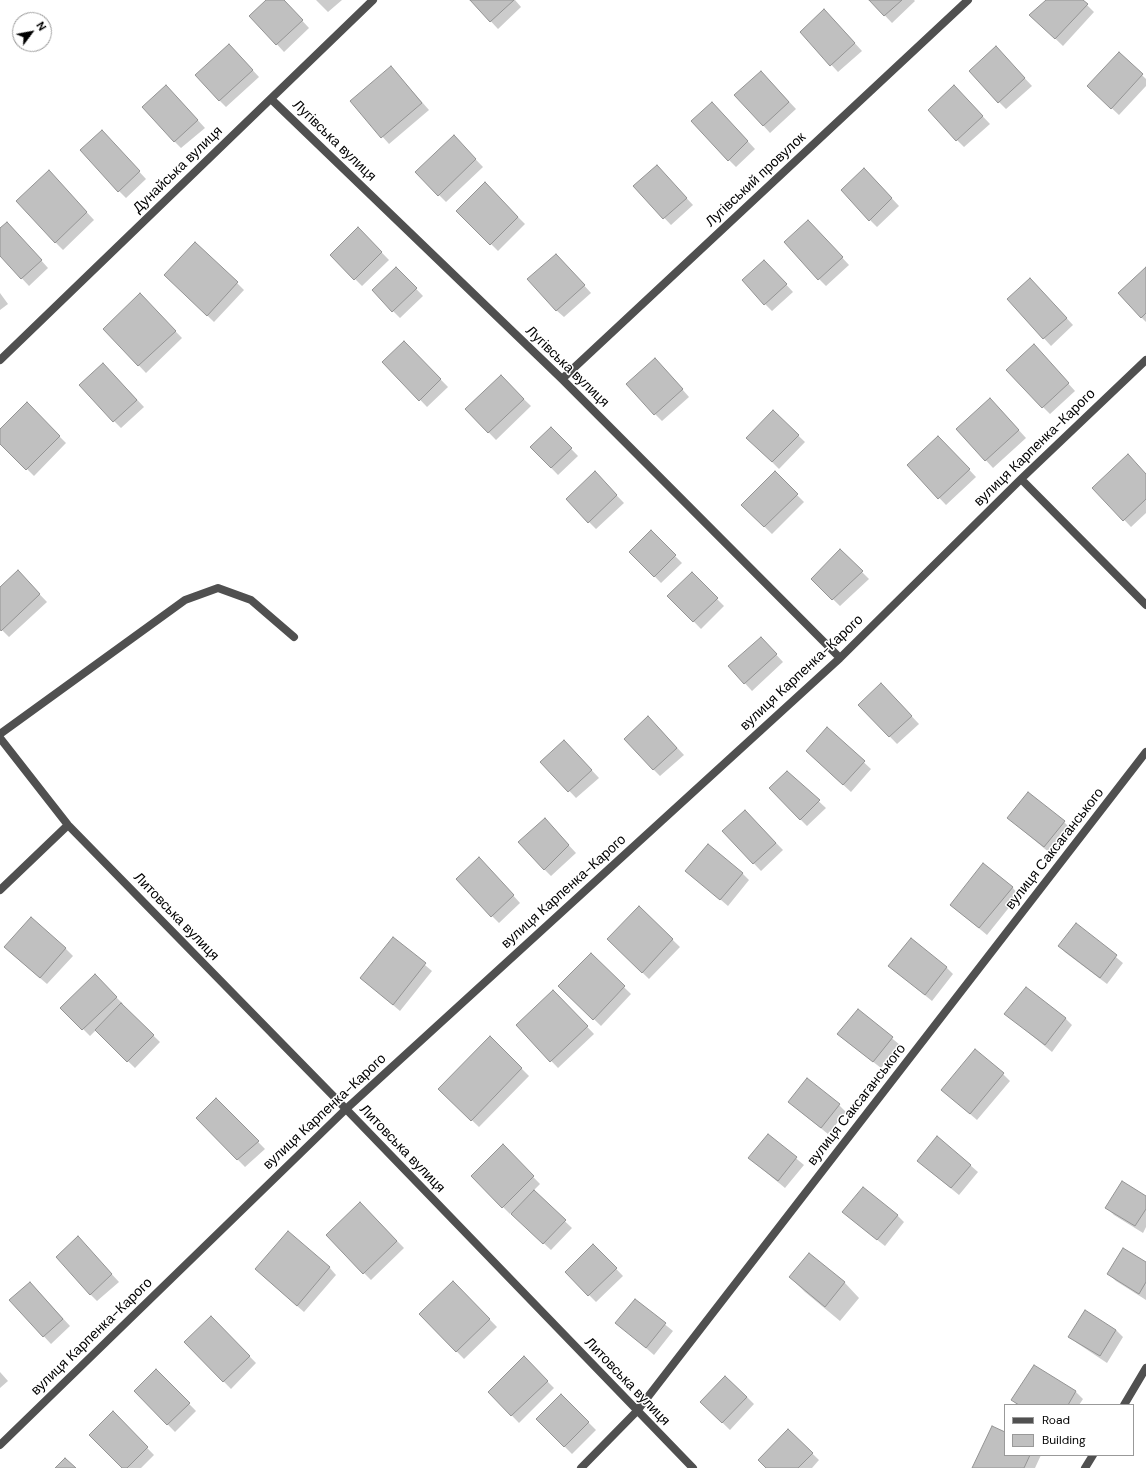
<!DOCTYPE html>
<meta charset="utf-8">
<style>
body{margin:0}
#map{position:relative;width:1146px;height:1468px;overflow:hidden;background:#fff;font-family:"DM Sans",sans-serif}
canvas{display:block}
.legend{position:absolute;left:1004px;top:1404px;width:130px;height:52px;box-sizing:border-box;background:#fff;border:1px solid #999;margin:0;padding:5px 7px;list-style:none;font-size:12px;color:#000}
.legend li{display:flex;align-items:center;gap:8px;height:20px}
.legend b{width:20px;border:1px solid #999}
.north{position:absolute;left:12px;top:12px;width:40px;height:40px;box-sizing:border-box;background:#fff;border:1px solid #999;border-radius:50%;rotate:58deg;font-size:11px;font-weight:700;line-height:16px;text-align:center;color:#000}
.north::after{content:'';display:block;margin:auto;width:14px;height:18px;background:#000;clip-path:polygon(50% 0,100% 100%,50% 72%,0 100%)}
</style>
<div id="map">
<canvas width="1146" height="1468"></canvas>
<ul class="legend">
<li><b style="height:5px;background:#505050"></b>Road</li>
<li><b style="height:11px;background:#c0c0c0"></b>Building</li>
</ul>
<div class="north">N</div>
</div>
<script>
const g = document.querySelector('canvas').getContext('2d');
g.lineJoin = 'round';
function paint(path, color) { g.fillStyle = color; g.fill(path, 'evenodd'); }
const poly = rows => new Path2D(rows.map(r => 'M' + r).join(''));
function trace(path, color, width, dash) { g.strokeStyle = color; g.lineWidth = width; g.lineCap = dash ? 'butt' : 'round'; g.setLineDash(dash || []); g.stroke(path); }
function label(font, color, halo, rows, align = 'center') {
  g.font = font + ' "DM Sans",sans-serif'; g.lineWidth = 3; g.setLineDash([]); g.textBaseline = 'middle'; g.strokeStyle = halo; g.fillStyle = color; for (const [text, x, y, turn = 0] of rows) {
    g.save(); g.translate(x, y); g.rotate((+turn || 0) * Math.PI / 180); g.textAlign = isNaN(turn) ? turn : align; if (halo) g.strokeText(text, 0, 0); g.fillText(text, 0, 0); g.restore();
  }
}
const shadow = poly([
 [268,0,283,0,309,28,284,52,251,16],
 [316,0,342,0,328,12],
 [471,0,515,0,521,7,498,29],
 [870,0,914,0,915,1,892,23],
 [1048,0,1082,0,1094,12,1063,46,1038,22],
 [832,18,862,51,838,72,801,32],
 [236,52,259,77,226,107,219,100],
 [1119,53,1146,79,1146,86,1119,115,1088,86],
 [1003,55,1032,86,1006,109,999,102],
 [398,75,429,110,389,144,351,101],
 [768,79,796,109,770,133,736,95],
 [954,86,990,124,964,147,957,140],
 [173,93,205,128,181,148,174,141],
 [719,110,755,149,736,167,729,160],
 [454,137,483,167,446,202,416,172],
 [109,139,146,179,126,198,119,191],
 [664,174,693,205,671,225,635,187],
 [871,176,899,206,877,227,870,220],
 [56,179,94,220,63,250,55,242],
 [485,184,525,224,498,251,458,211],
 [358,228,389,260,362,286,331,255],
 [815,228,849,265,826,286,819,279],
 [0,229,14,230,48,268,29,286,0,255],
 [563,262,591,293,564,317,556,310],
 [396,268,423,296,400,318,393,311],
 [771,268,793,292,772,311,765,304],
 [1146,269,1146,322,1141,317],
 [173,282,237,283,244,290,214,322],
 [1037,286,1073,325,1051,346,1008,299],
 [0,293,8,304,0,310],
 [147,302,182,338,146,373,104,329],
 [404,342,448,387,427,407,384,362],
 [1041,353,1075,391,1050,414,1043,407],
 [662,366,689,397,662,421,655,414],
 [110,371,144,407,121,428,114,421],
 [500,376,531,406,496,440,466,409],
 [27,404,66,443,34,476,0,442,0,431],
 [997,406,1026,438,993,468,957,429],
 [773,411,805,442,779,469,748,438],
 [551,428,578,456,558,475,531,447],
 [945,444,976,477,946,505,908,465],
 [595,473,624,503,596,529,589,522],
 [775,473,804,502,772,534,742,505],
 [1146,474,1146,513,1131,527,1094,488],
 [651,532,682,563,661,583,631,552],
 [840,550,869,579,840,606,812,579],
 [692,574,724,606,701,629,669,596],
 [25,579,47,602,9,637,0,628,0,588],
 [761,638,783,662,752,691,729,666],
 [888,691,919,724,897,744,859,705],
 [656,725,684,755,660,776,653,769],
 [827,728,871,769,851,792,814,758],
 [571,748,599,778,576,798,542,762],
 [787,772,826,808,807,826,800,819],
 [752,818,783,850,761,871,723,831],
 [1008,818,1064,822,1071,829,1051,854],
 [552,827,576,853,551,876,544,869],
 [487,866,520,903,499,923,492,916],
 [687,871,742,873,749,880,728,906],
 [1012,887,1019,895,987,935,951,905],
 [639,907,680,947,649,979,608,939],
 [1076,924,1123,963,1107,984,1066,953,1059,946],
 [393,938,432,971,400,1011,361,978],
 [65,948,73,956,47,984,12,954],
 [591,955,631,994,601,1026,560,986],
 [889,966,946,967,953,974,932,1001],
 [95,976,123,1004,122,1005,160,1042,135,1068,96,1030,90,1036,62,1008],
 [553,991,594,1034,558,1068,517,1025],
 [858,1010,900,1045,881,1068,846,1041],
 [1006,1014,1065,1018,1072,1025,1052,1052],
 [490,1037,529,1076,479,1127,439,1089],
 [1003,1074,1010,1081,977,1120,942,1090],
 [216,1099,265,1149,245,1167,197,1118],
 [839,1105,846,1112,828,1134,797,1109],
 [768,1135,804,1165,785,1188,749,1158],
 [503,1146,540,1184,533,1191,572,1228,551,1250,511,1213,510,1214,472,1176],
 [970,1165,978,1172,959,1195,926,1168],
 [1146,1197,1146,1227,1143,1233,1114,1215,1107,1208],
 [360,1203,404,1248,371,1280,364,1273],
 [897,1215,904,1222,885,1246,851,1219],
 [85,1245,119,1282,97,1301,90,1294],
 [593,1245,623,1276,596,1302,566,1272],
 [809,1254,845,1283,859,1298,840,1321,805,1292,790,1277],
 [1146,1263,1146,1300,1116,1281,1109,1274],
 [329,1267,336,1275,304,1312,263,1276],
 [453,1282,497,1327,464,1359,420,1314],
 [37,1290,70,1326,51,1344,10,1300],
 [635,1300,673,1331,654,1355,617,1323],
 [211,1317,256,1363,231,1389,185,1342],
 [1116,1330,1123,1337,1107,1363,1077,1343,1069,1336],
 [524,1358,554,1388,519,1423,489,1392],
 [1034,1366,1076,1392,1083,1399,1079,1405,1017,1405,1013,1400],
 [156,1370,196,1411,175,1432,135,1391],
 [0,1372,8,1381,0,1388],
 [561,1395,596,1430,572,1454,537,1419],
 [747,1397,754,1404,730,1430,701,1402],
 [113,1413,154,1455,141,1468,123,1468],
 [788,1430,819,1460,812,1468,767,1468],
 [1005,1433,1005,1455,1041,1455,1035,1468,973,1468]
]);
const building = poly([
 [266,0,284,0,303,20,276,45,249,16,266,0],
 [470,0,514,0,490,22,470,0],
 [869,0,902,0,884,16,869,0],
 [1046,0,1083,0,1088,4,1055,39,1029,15,1046,0],
 [824,9,855,43,830,66,800,32,824,9],
 [229,44,253,70,219,101,195,75,229,44],
 [996,46,1025,78,998,103,969,71,996,46],
 [1119,52,1143,74,1111,109,1087,86,1119,52],
 [391,66,422,103,381,138,350,101,391,66],
 [761,71,789,102,763,126,734,95,761,71],
 [166,85,198,120,174,142,142,107,166,85],
 [954,85,983,116,956,141,928,110,954,85],
 [712,102,748,141,728,161,691,121,712,102],
 [102,130,140,171,118,192,80,150,102,130],
 [454,135,476,159,438,196,415,172,454,135],
 [657,165,687,198,663,219,633,186,657,165],
 [864,168,892,198,869,221,841,190,864,168],
 [49,170,87,212,55,243,16,201,49,170],
 [485,182,518,217,490,245,456,211,485,182],
 [808,220,843,257,818,280,784,242,808,220],
 [7,222,42,260,21,279,0,256,0,228,7,222],
 [358,227,382,252,354,280,330,255,358,227],
 [195,242,238,282,207,316,164,275,195,242],
 [556,254,585,285,556,311,527,279,556,254],
 [764,260,787,284,764,305,742,280,764,260],
 [396,267,417,288,392,312,372,290,396,267],
 [1146,267,1146,313,1141,318,1118,293,1146,267],
 [1030,278,1067,318,1043,339,1007,299,1030,278],
 [140,293,176,331,138,366,103,329,140,293],
 [404,341,441,379,419,401,382,362,404,341],
 [1034,344,1069,383,1042,408,1006,370,1034,344],
 [655,358,683,389,654,415,626,384,655,358],
 [103,363,137,400,113,422,79,385,103,363],
 [501,375,524,399,488,433,465,409,501,375],
 [990,398,1019,430,985,461,956,429,990,398],
 [27,402,60,436,26,470,0,444,0,429,27,402],
 [773,410,799,435,772,462,746,438,773,410],
 [551,427,572,448,551,468,530,447,551,427],
 [938,436,970,469,938,499,907,465,938,436],
 [1128,454,1146,474,1146,499,1123,521,1092,488,1128,454],
 [595,471,617,495,588,523,566,499,595,471],
 [775,471,798,494,764,527,741,505,775,471],
 [651,530,676,555,654,577,629,552,651,530],
 [840,549,863,571,832,600,811,579,840,549],
 [18,570,40,594,1,631,0,629,0,587,18,570],
 [692,572,718,598,693,622,667,596,692,572],
 [761,637,777,654,744,684,728,666,761,637],
 [881,683,912,716,889,737,858,705,881,683],
 [648,716,677,748,653,770,624,739,648,716],
 [827,727,865,761,843,785,806,751,827,727],
 [564,740,592,770,568,792,540,762,564,740],
 [787,771,820,800,800,820,769,788,787,771],
 [1028,792,1065,821,1044,847,1007,818,1028,792],
 [745,810,776,843,753,864,722,831,745,810],
 [545,818,569,845,544,870,518,842,545,818],
 [708,844,743,873,720,900,685,871,708,844],
 [479,857,514,895,491,917,456,879,479,857],
 [983,863,1013,887,979,928,950,905,983,863],
 [639,906,673,939,642,973,607,939,639,906],
 [31,917,66,948,40,978,4,947,31,917],
 [1076,923,1117,955,1100,978,1058,946,1076,923],
 [393,937,426,963,393,1005,360,978,393,937],
 [911,938,947,967,925,995,888,966,911,938],
 [591,953,625,986,593,1020,558,986,591,953],
 [95,974,117,997,82,1030,60,1008,95,974],
 [1026,987,1066,1018,1045,1045,1004,1014,1026,987],
 [553,990,588,1026,550,1062,516,1025,553,990],
 [121,1003,154,1035,127,1062,95,1030,121,1003],
 [858,1009,893,1037,873,1062,837,1034,858,1009],
 [490,1036,522,1068,471,1121,438,1089,490,1036],
 [975,1049,1004,1073,970,1114,941,1090,975,1049],
 [807,1078,840,1104,821,1128,788,1102,807,1078],
 [216,1098,259,1141,237,1160,196,1118,216,1098],
 [768,1134,797,1157,778,1181,748,1158,768,1134],
 [937,1136,971,1165,951,1188,917,1161,937,1136],
 [503,1144,534,1176,502,1208,471,1176,503,1144],
 [1122,1181,1146,1196,1146,1209,1135,1226,1105,1208,1122,1181],
 [863,1187,898,1215,877,1240,842,1212,863,1187],
 [534,1190,566,1220,543,1244,511,1214,534,1190],
 [360,1202,397,1241,363,1274,326,1235,360,1202],
 [288,1231,330,1267,297,1306,255,1269,288,1231],
 [78,1236,112,1274,90,1295,56,1257,78,1236],
 [593,1244,617,1268,588,1296,565,1272,593,1244],
 [1123,1248,1146,1262,1146,1282,1139,1294,1107,1274,1123,1248],
 [809,1253,845,1282,825,1307,789,1277,809,1253],
 [453,1281,490,1319,456,1352,419,1314,453,1281],
 [30,1282,63,1319,43,1337,9,1300,30,1282],
 [635,1299,666,1323,646,1348,615,1323,635,1299],
 [1085,1310,1116,1330,1100,1356,1068,1337,1085,1310],
 [211,1316,250,1356,223,1382,184,1342,211,1316],
 [524,1356,548,1381,511,1416,488,1392,524,1356],
 [1034,1365,1076,1391,1068,1405,1019,1405,1011,1400,1034,1365],
 [156,1369,190,1403,167,1425,134,1391,156,1369],
 [725,1376,747,1397,722,1423,700,1402,725,1376],
 [561,1394,589,1422,564,1447,536,1419,561,1394],
 [113,1411,148,1447,127,1468,122,1468,89,1435,113,1411],
 [992,1426,1005,1432,1005,1455,1030,1455,1024,1468,972,1468,992,1426],
 [788,1429,813,1453,798,1468,766,1468,758,1460,788,1429],
 [65,1458,76,1468,55,1468,65,1458]
]);
const service = poly([
 [0,734,185,600,218,588,251,600,294,637]
]);
const minor = poly([
 [271,99,562,379,840,658],
 [0,360,373,0],
 [562,379,968,0],
 [1021,479,1146,605],
 [0,738,68,825,346,1109,693,1468],
 [0,890,68,825],
 [1124,1405,1146,1368],
 [0,1445,346,1109,840,658,1021,479,1146,360],
 [581,1468,637,1411,1146,752],
 [1085,1468,1093,1455]
]);
const streetNames = [
 ["Лугівська вулиця",334,141,44],
 ["Дунайська вулиця",178,170,-44],
 ["Лугівський провулок",756,180,-43],
 ["Лугівська вулиця",567,367,44],
 ["вулиця Карпенка-Карого",1035,448,-44],
 ["вулиця Карпенка-Карого",802,673,-43],
 ["вулиця Саксаганського",1055,849,-52],
 ["вулиця Карпенка-Карого",564,892,-42],
 ["Литовська вулиця",176,917,46],
 ["вулиця Саксаганського",857,1105,-52],
 ["вулиця Карпенка-Карого",325,1112,-43],
 ["Литовська вулиця",402,1149,46],
 ["вулиця Карпенка-Карого",92,1337,-44],
 ["Литовська вулиця",627,1382,46]
];
paint(shadow, '#0003');
paint(building, '#c0c0c0');
trace(building, '#949494', 1);
trace(service, '#505050', 8);
trace(minor, '#505050', 8);
label('14px', '#000', '#fff', streetNames);
</script>
